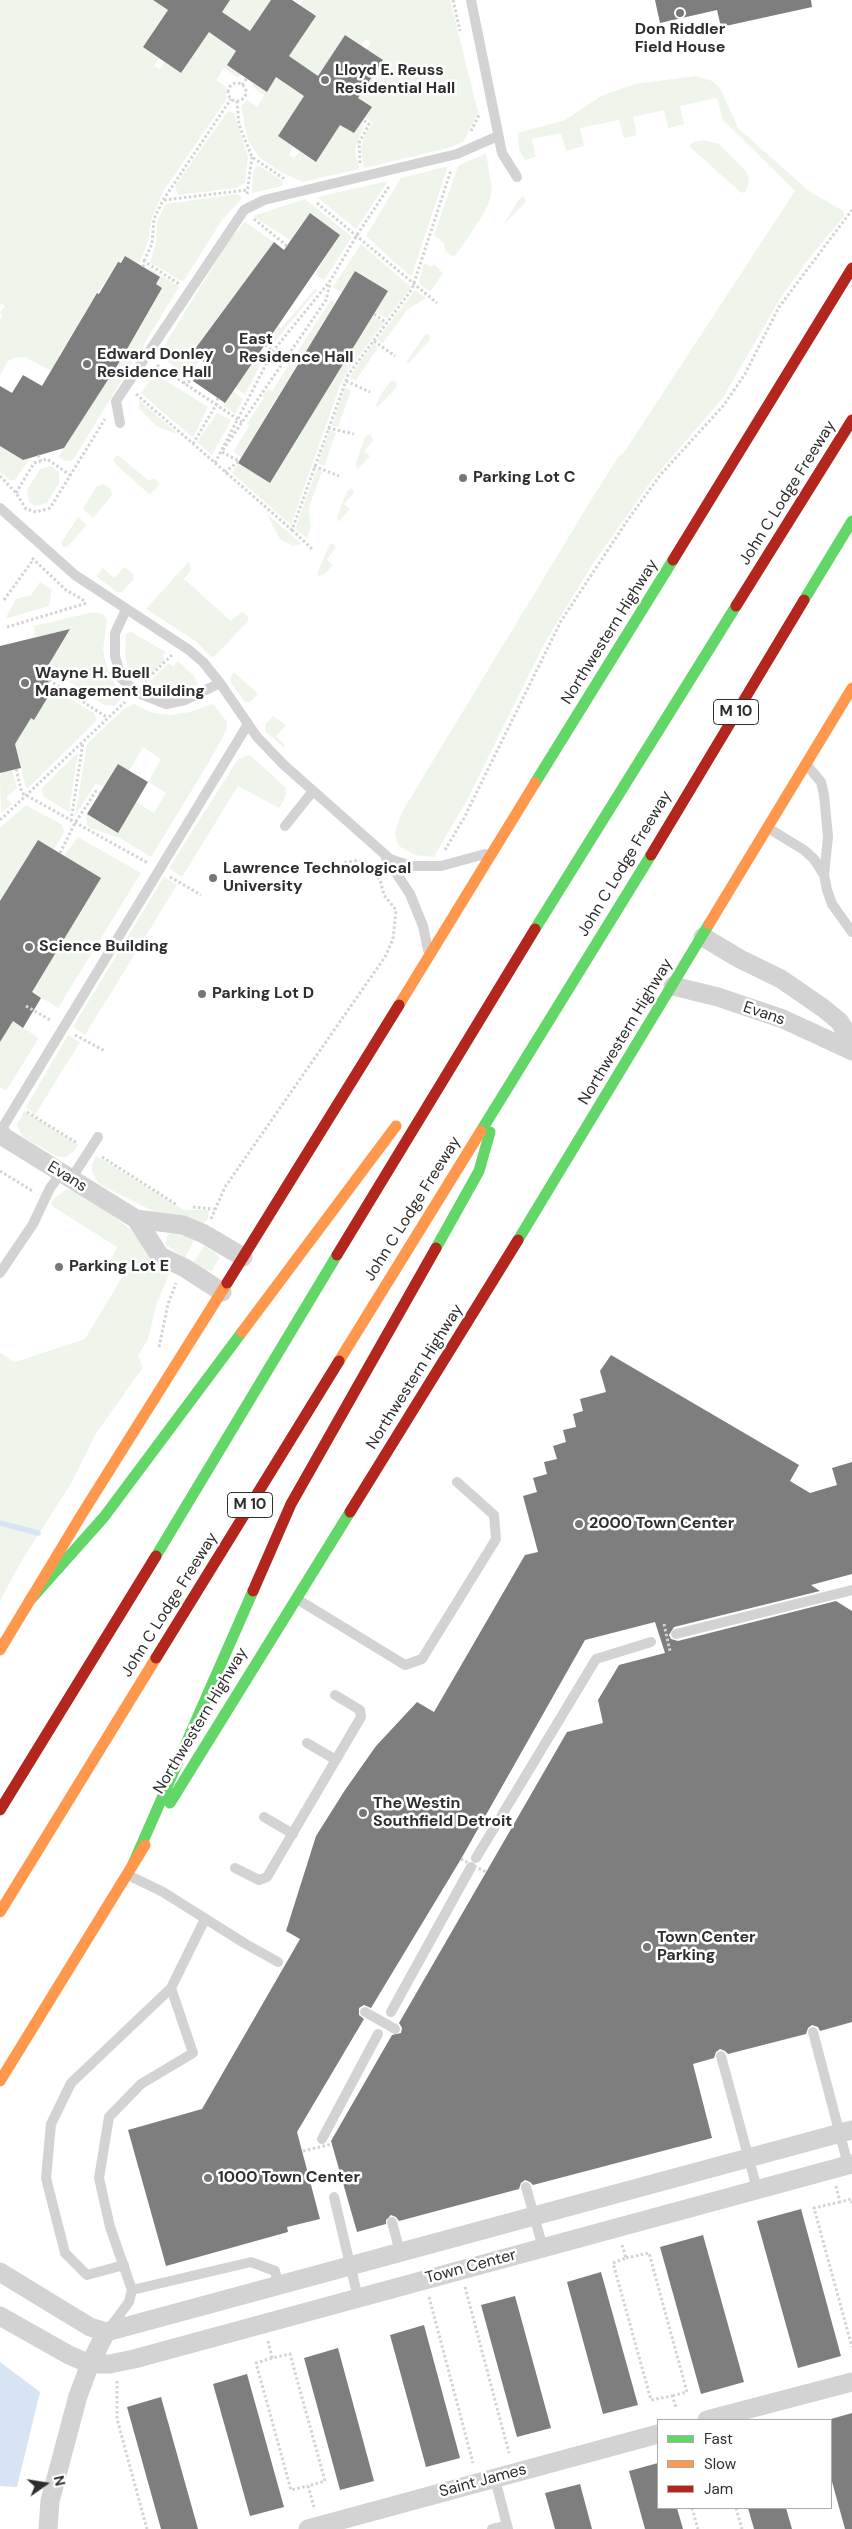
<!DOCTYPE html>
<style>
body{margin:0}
#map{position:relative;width:852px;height:2529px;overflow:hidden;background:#fff;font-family:"DM Sans",sans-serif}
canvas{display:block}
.legend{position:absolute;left:657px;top:2419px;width:175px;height:90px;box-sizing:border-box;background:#fff;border:1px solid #ababab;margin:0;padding:6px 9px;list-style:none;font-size:15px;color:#2e2e2e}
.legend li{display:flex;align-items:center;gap:10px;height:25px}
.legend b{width:25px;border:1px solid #ababab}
.north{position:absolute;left:20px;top:2459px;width:50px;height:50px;-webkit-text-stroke:4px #fff;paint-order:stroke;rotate:77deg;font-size:14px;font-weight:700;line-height:20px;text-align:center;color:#2e2e2e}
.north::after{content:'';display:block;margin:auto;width:18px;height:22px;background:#2e2e2e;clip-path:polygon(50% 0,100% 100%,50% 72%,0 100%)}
</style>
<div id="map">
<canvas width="852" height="2529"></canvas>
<ul class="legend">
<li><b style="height:6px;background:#63d668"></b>Fast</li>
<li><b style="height:6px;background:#ff974d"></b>Slow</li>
<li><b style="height:6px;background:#b3261e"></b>Jam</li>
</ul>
<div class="north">N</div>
</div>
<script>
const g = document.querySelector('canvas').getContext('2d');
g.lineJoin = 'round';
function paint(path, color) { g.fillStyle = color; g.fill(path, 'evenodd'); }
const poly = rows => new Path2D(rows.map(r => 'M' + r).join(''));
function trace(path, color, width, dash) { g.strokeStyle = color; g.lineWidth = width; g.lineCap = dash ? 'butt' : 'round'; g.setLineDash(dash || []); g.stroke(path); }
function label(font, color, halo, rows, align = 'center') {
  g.font = font + ' "DM Sans",sans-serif'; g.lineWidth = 5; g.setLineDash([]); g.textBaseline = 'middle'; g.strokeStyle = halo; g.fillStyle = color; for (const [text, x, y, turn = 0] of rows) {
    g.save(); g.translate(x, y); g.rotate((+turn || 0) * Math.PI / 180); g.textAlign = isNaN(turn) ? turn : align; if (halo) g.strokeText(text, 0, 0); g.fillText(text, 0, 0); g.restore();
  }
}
const green = poly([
 [0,0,155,0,161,6,164,2,170,6,143,47,159,58,154,66,160,69,165,62,181,73,209,32,236,51,227,65,241,74,238,78,224,68,216,80,226,87,226,100,164,190,152,217,148,242,139,264,125,256,121,263,118,262,81,318,83,320,59,355,60,356,51,371,25,357,14,358,8,361,0,376,0,320,3,315,0,313,5,306,0,303],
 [230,0,271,0,250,31,222,12],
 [303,0,450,0,478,112,464,141,452,147,364,168,361,149,365,134,373,123,365,117,355,101,367,49,371,42,366,39,361,46,345,35,318,76,289,56,316,16,300,5],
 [696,76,712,81,720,88,738,128,809,191,843,211,844,216,806,262,780,299,722,399,652,480,592,565,545,642,467,800,434,857,414,855,399,846,396,840,395,832,402,812,591,500,619,456,625,451,795,191,723,120,717,98,680,106,684,124,668,128,664,110,633,117,637,135,624,138,619,120,580,128,584,146,566,151,561,133,532,139,536,157,525,160,519,150,518,133,565,120,601,96,635,84],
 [276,77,304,96,278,136,294,146,289,155,294,158,300,151,316,161,343,120,346,128,354,133,361,123,364,126,355,149,359,169,303,182,282,173,259,157,248,140,241,106,247,100,257,107,264,95,251,86,254,83,267,91],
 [228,111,234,113,248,157,245,183,236,188,178,195,175,186],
 [704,140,719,144,746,171,749,181,746,191,743,193,739,191,689,146,694,142],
 [486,153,492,189,490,200,483,215,456,255,452,256,445,251,444,243,434,235,458,166],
 [258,165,283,181,282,186,252,193,253,171],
 [448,166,412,275,410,276,366,236,401,178],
 [388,181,356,229,317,197],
 [236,194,241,196,240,201,222,220,183,282,150,262,156,244,157,221,166,204],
 [524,196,526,202,503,225,520,198],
 [305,199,352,237,324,280,315,274,340,235,291,241,253,216],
 [245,222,274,242,192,352,200,359,188,378,159,354,230,239],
 [361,244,411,287,387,318,375,312,387,291,356,271,342,293,333,287],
 [424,263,431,267,434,264,443,273,430,292,419,283],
 [148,267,179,287,74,458,71,461,66,461,58,457,122,358,126,346,129,347,162,288,156,284,159,277,148,269],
 [315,289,317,290,273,344,268,341,278,327,281,328],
 [415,290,426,298,407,310,383,343,377,340],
 [331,300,335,303,241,457,233,452,250,425,247,424,264,398,262,396,268,389,272,391],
 [373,316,384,323,350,367,340,385,291,525,232,473,238,463,270,483],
 [428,334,430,336,429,341,409,363,406,362,425,335],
 [374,343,378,348,356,380,349,378],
 [261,352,265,355,245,395,235,387],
 [155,374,208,407,193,438,141,393],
 [394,380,397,384,396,388,377,408,376,405,381,394,389,383],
 [345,387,351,391,338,427,332,425],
 [233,391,243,399,235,414,223,405],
 [139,400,179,435,156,426,139,408],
 [217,413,231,420,212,455,197,442],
 [330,430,336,433,330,449,325,465,318,464],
 [368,435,371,435,373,441,364,451,370,456,358,469,355,465,365,437],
 [0,446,24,461,29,453,30,458,15,480,10,480,0,472],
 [118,455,149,481,154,478,160,484,152,493,148,493,115,464,113,459],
 [51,466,59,472,59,483,47,503,35,506,29,502,27,490,40,469],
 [317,469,322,472,310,504,309,512,311,527,307,538,295,529],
 [104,484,111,489,112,495,93,518,83,509,96,487],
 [352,488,354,493,344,504,350,509,338,522,337,517,347,491],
 [267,514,302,544,293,546,280,539],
 [78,517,87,525,67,547,63,547,61,543],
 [330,543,335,545,336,547,327,559,333,565,323,575,318,576,318,572],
 [189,561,191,570,184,579,193,587,231,621,242,612,249,617,247,622,215,656,211,657,197,642,146,609],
 [124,567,133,574,134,579,122,592,117,592,96,576,103,568,114,578],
 [40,582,52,590,49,606,5,619,16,599,31,595],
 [93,612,103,614,107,621,103,650,105,660,111,678,121,694,121,699,114,706,104,705,47,667,70,629,35,637,34,626],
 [131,632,166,652,163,656,165,660,141,683,128,667,125,655,126,633],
 [178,661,194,676,198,684,186,691,171,694,155,691,145,686,169,663,173,667],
 [234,672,258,694,250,702,245,702,231,683,230,679],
 [53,689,94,713,97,720,29,787,26,788,15,744,31,718,34,719],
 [134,704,153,713,170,715,190,712,213,704,227,722,227,729,209,762,151,857,120,838,93,829,87,825,86,820,87,814,118,833,136,802,154,813,166,793,148,782,161,759,143,747,129,771,118,764,103,787,96,783,75,816,87,744,124,709],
 [273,716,286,725,276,736,285,745,284,748,265,731,265,724],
 [78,752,69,812,44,797,41,789],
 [250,755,285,787,286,792,284,800,279,808,238,786,182,877,169,868,235,764,239,759],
 [12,770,17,788,6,798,12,804,1,813,0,776,2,772],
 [26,805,62,825,64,832,54,849,38,840,0,901,0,828],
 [78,837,141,873,58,1008,34,993,29,996,100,878,64,856],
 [164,877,177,885,85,1035,73,1027],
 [15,1017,17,1024,39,1038,6,1091,0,1087,0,1042],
 [68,1035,80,1042,35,1115,26,1107],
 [24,1111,78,1145,74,1151,66,1157,58,1157,23,1137,17,1125],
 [96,1156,184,1210,209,1210,208,1219,203,1225,185,1217,153,1211,99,1184,92,1172,92,1165],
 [67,1189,74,1191,113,1216,130,1229,144,1247,171,1270,156,1305,148,1340,138,1355,143,1367,95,1435,72,1482,22,1560,0,1601,0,1353,15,1362,85,1339,126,1271,110,1261,117,1247,52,1206,51,1203,56,1197],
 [176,1231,194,1240,185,1258,165,1244,168,1235],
 [204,1246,216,1253,219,1258,212,1271,204,1270,193,1263]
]);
const water = poly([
 [0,2362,40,2392,17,2487,0,2486]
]);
const stream = poly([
 [0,1523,38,1533]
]);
const building = poly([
 [153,0,230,0,222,12,250,31,271,0,292,0,316,16,289,56,318,76,345,35,383,60,358,98,372,107,354,133,340,125,316,162,278,136,304,96,276,77,267,92,240,74,227,65,236,51,209,32,181,73,143,47,168,10],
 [655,0,811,0,812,7,721,27,717,10,660,23],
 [310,213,340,235,225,403,193,381,205,363,192,353,274,242,284,250],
 [125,256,160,277,156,284,162,288,122,358,64,448,23,460,0,446,0,386,12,393,23,375,42,386,97,293,99,294,118,262,121,263],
 [355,271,388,291,270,483,238,463],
 [70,629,46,669,51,692,34,720,31,718,15,744,21,768,0,773,0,646],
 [118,764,148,782,118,833,87,814],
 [38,840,101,878,32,992,41,998,23,1028,13,1021,0,1042,0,901],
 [611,1355,799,1465,790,1481,810,1493,837,1485,832,1468,852,1462,852,1574,811,1585,820,1591,674,1627,669,1635,671,1639,678,1641,836,1601,852,1611,852,2022,820,2031,818,2027,812,2025,808,2028,806,2034,728,2054,725,2051,720,2049,716,2052,714,2058,693,2064,712,2138,533,2185,530,2182,525,2180,521,2183,519,2189,399,2221,396,2217,391,2215,386,2220,386,2224,357,2232,331,2141,392,2035,401,2033,402,2028,399,2023,567,1732,603,1723,598,1700,619,1665,665,1653,655,1622,585,1640,461,1859,371,2008,364,2005,359,2008,359,2015,364,2019,297,2132,320,2219,287,2227,288,2232,166,2266,128,2130,202,2109,300,1939,286,1931,316,1836,345,1790,376,1746,417,1702,434,1712,525,1555,538,1552,523,1496,537,1492,533,1478,547,1474,544,1462,557,1459,553,1446,566,1442,563,1430,576,1427,573,1414,583,1411,580,1399,606,1392,600,1371],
 [801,2209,841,2356,798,2368,757,2221],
 [703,2235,744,2382,701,2394,660,2247],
 [601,2272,638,2405,603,2414,567,2282],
 [515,2296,551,2428,517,2437,481,2305],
 [424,2325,460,2458,426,2467,390,2335],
 [338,2348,374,2481,340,2490,304,2358],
 [247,2374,284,2507,250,2516,213,2384],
 [161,2397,198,2529,161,2529,127,2407],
 [852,2413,852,2529,845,2529,831,2478,831,2419],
 [658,2463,658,2508,677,2508,683,2529,645,2529,629,2471],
 [580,2484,592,2529,555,2529,545,2493],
 [748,2508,786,2508,792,2529,754,2529]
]);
const path = poly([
 [453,0,460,31],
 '228 92a9 9 0 1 1 18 0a9 9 0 1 1-18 0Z',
 [242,85,247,78],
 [237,101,239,125,252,157,286,180],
 [471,131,479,115],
 [360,163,359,143,369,124,363,120],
 [247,194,252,157],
 [164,200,247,190],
 [317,203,437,303],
 [254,219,287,246],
 [144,261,152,244,154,219,163,200,231,99],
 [143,267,144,261,179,284],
 [374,314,387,323],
 [374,341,395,356],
 [265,345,273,351],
 [157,365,242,422],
 [346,381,370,392],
 [183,383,193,381],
 [136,394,292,530,348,375,412,289,451,170],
 [328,428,354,434],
 [193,444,216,405,218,398],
 [223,450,326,300,330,283],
 [222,452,239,461,225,472],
 [38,455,41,461],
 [215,463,273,351,330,281,357,235,390,185],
 [314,466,339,476],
 [0,476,16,493,26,509,36,512,50,508,105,419],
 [16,493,34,463,47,459,70,475],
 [292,530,312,549],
 [32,558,66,590,85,601],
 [4,600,33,560],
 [7,627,87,603],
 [49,680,108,718],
 [145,681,173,654],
 [16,769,22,793,148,863],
 [0,820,125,702],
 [71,821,83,742],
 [445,850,464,818,561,621,629,518,661,474,724,405,745,374,779,307,852,210],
 [60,853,75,823,96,791,100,793],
 [170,877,201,895],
 [26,1006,52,1021],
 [75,1035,105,1051],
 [27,1112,77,1143],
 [102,1157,177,1205],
 [0,1171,34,1192],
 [193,1207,214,1209],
 [211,1219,225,1187,385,957,393,939,396,910,384,895,380,880,359,860,343,863],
 [159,1347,168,1304,176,1283],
 [836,2186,840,2202,851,2199,852,2203],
 [840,2202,814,2208,852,2347],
 [622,2245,626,2258,613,2263,651,2400,672,2396,676,2407],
 [626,2258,649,2253,687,2392,672,2396],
 [465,2287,509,2453],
 [429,2297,473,2463],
 [268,2341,272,2358,290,2354,325,2481,308,2486,314,2507],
 [272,2358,256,2363,291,2490,308,2486],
 [117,2381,117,2419,147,2529],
 [692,2508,698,2529],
 [736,2508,742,2529]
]);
const lane = poly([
 [471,0,502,153,517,177],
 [120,423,116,401,244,210,264,200,457,154,498,136],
 [0,508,75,575,189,650,203,662,220,683,257,737,284,765,390,859,411,866,441,866,485,854],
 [126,610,115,633,115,656,121,678,136,692,166,704,185,700,220,683],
 [806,764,821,782,824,795,828,837,824,875,827,890,832,904,852,932],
 [285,826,313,791],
 [768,828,804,850,814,859,824,875],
 [386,858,410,894,423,926,428,950],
 [0,1132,248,724],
 [71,1179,98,1137],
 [0,1273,33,1224,50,1188,61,1173],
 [297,1599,405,1665,422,1659,496,1539,494,1515,457,1482],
 [676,1634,852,1590],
 [307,1743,336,1760],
 [264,1817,293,1834],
 [476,1858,596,1659,651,1642],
 [235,1868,259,1880,267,1877,361,1717,360,1710,335,1695],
 [128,1875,163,1892,244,1943,278,1962],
 [391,2012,471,1867],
 [813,2032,848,2165],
 [721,2056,757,2189],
 [322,2139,378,2034],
 [526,2187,543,2248],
 [334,2197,358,2298],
 [392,2222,400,2252],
 [124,2265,87,2275,65,2253,46,2178,51,2124,71,2083,171,1988],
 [132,2290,251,2262,275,2271,279,2286],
 [109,2329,129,2302,132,2290,110,2227,99,2178,109,2117,141,2084,193,2053,171,1988,205,1919],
 [495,2479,508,2529],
 [492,2529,507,2525]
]);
const street = poly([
 [703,937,740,959,781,979,823,1008,839,1021,852,1041],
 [673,986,718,997,783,1019,852,1051],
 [0,1132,4,1137,136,1219,183,1225,204,1234,243,1257],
 [136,1219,160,1256,185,1268,222,1292],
 [0,2272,90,2327,106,2332,852,2130],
 [0,2316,69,2355,90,2364,110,2364,134,2359,852,2164],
 [707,2420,852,2382],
 [48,2529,50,2501,78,2396,90,2364,106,2332],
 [308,2529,658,2434]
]);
const fast = poly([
 [804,600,852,521],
 [535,783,673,560],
 [535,929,736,606],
 [481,1131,651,855],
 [518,1240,709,924],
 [436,1248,479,1171,490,1132],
 [156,1556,337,1255],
 [30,1600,104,1517,242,1332],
 [170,1803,350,1512],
 [133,1864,253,1591]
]);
const slow = poly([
 [709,924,852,688],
 [399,1005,535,783],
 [242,1332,396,1126],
 [339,1361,481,1131],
 [0,1650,82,1514,227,1283],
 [0,1912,156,1658],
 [0,2081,145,1845]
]);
const jam = poly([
 [673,560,852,268],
 [736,606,852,420],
 [651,855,804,600],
 [337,1255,535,929],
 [227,1283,399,1005],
 [350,1512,518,1240],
 [253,1591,291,1504,436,1248],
 [156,1658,339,1361],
 [0,1810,156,1556]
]);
const pathBridge = poly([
 [664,1624,670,1651],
 [461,1859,486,1872],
 [303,2151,332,2144]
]);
const laneBridge = poly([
 [365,2012,395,2029]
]);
const markers = [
 [680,13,5,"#777"],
 [325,80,5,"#777"],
 [229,349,5,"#777"],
 [87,364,5,"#777"],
 [463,478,5,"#777"],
 [25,683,5,"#777"],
 [213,878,5,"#777"],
 [29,947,5,"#777"],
 [202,994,5,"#777"],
 [59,1267,5,"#777"],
 [579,1524,5,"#777"],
 [363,1813,5,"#777"],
 [647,1947,5,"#777"],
 [208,2178,5,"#777"]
];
const shields = [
 [736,712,45],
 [250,1505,45]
];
const shieldNames = [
 ["M 10",736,712],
 ["M 10",250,1505]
];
const poiNames = [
 ["Don Riddler",680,30,"center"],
 ["Field House",680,48,"center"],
 ["Lloyd E. Reuss",335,71],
 ["Residential Hall",335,89],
 ["East",239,340],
 ["Residence Hall",239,358],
 ["Edward Donley",97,355],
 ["Residence Hall",97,373],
 ["Parking Lot C",473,478],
 ["Wayne H. Buell",35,674],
 ["Management Building",35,692],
 ["Lawrence Technological",223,869],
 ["University",223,887],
 ["Science Building",39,947],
 ["Parking Lot D",212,994],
 ["Parking Lot E",69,1267],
 ["2000 Town Center",589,1524],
 ["The Westin",373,1804],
 ["Southfield Detroit",373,1822],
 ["Town Center",657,1938],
 ["Parking",657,1956],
 ["1000 Town Center",218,2178]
];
const streetNames = [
 ["John C Lodge Freeway",788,493,-58],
 ["Northwestern Highway",610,632,-58],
 ["John C Lodge Freeway",625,864,-59],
 ["Evans",764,1014,19],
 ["Northwestern Highway",626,1032,-59],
 ["Evans",67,1177,32],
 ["John C Lodge Freeway",413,1209,-58],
 ["Northwestern Highway",415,1377,-58],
 ["John C Lodge Freeway",170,1605,-58],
 ["Northwestern Highway",201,1721,-59],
 ["Town Center",471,2267,-15],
 ["Saint James",483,2481,-15]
];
paint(green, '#eff5eb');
paint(water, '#d6e4f3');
trace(stream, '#d6e4f3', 5.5);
paint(building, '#7e7e7e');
trace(path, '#d3d3d3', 3, [2.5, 2.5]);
trace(lane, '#d3d3d3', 10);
trace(street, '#d3d3d3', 19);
trace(fast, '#63d668', 11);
trace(slow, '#ff974d', 11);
trace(jam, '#b3261e', 11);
trace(pathBridge, '#d3d3d3', 3, [2.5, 2.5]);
trace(laneBridge, '#d3d3d3', 10);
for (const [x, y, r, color] of markers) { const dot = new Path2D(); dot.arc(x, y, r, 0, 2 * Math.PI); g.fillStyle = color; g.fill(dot); trace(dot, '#fff', 2); }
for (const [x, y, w] of shields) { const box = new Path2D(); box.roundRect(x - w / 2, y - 12.5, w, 25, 4); g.fillStyle = '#fff'; g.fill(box); trace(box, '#2e2e2e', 1); }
label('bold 15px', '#2e2e2e', null, shieldNames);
label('bold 16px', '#2e2e2e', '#fff', poiNames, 'left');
label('16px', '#2e2e2e', '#fff', streetNames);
</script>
